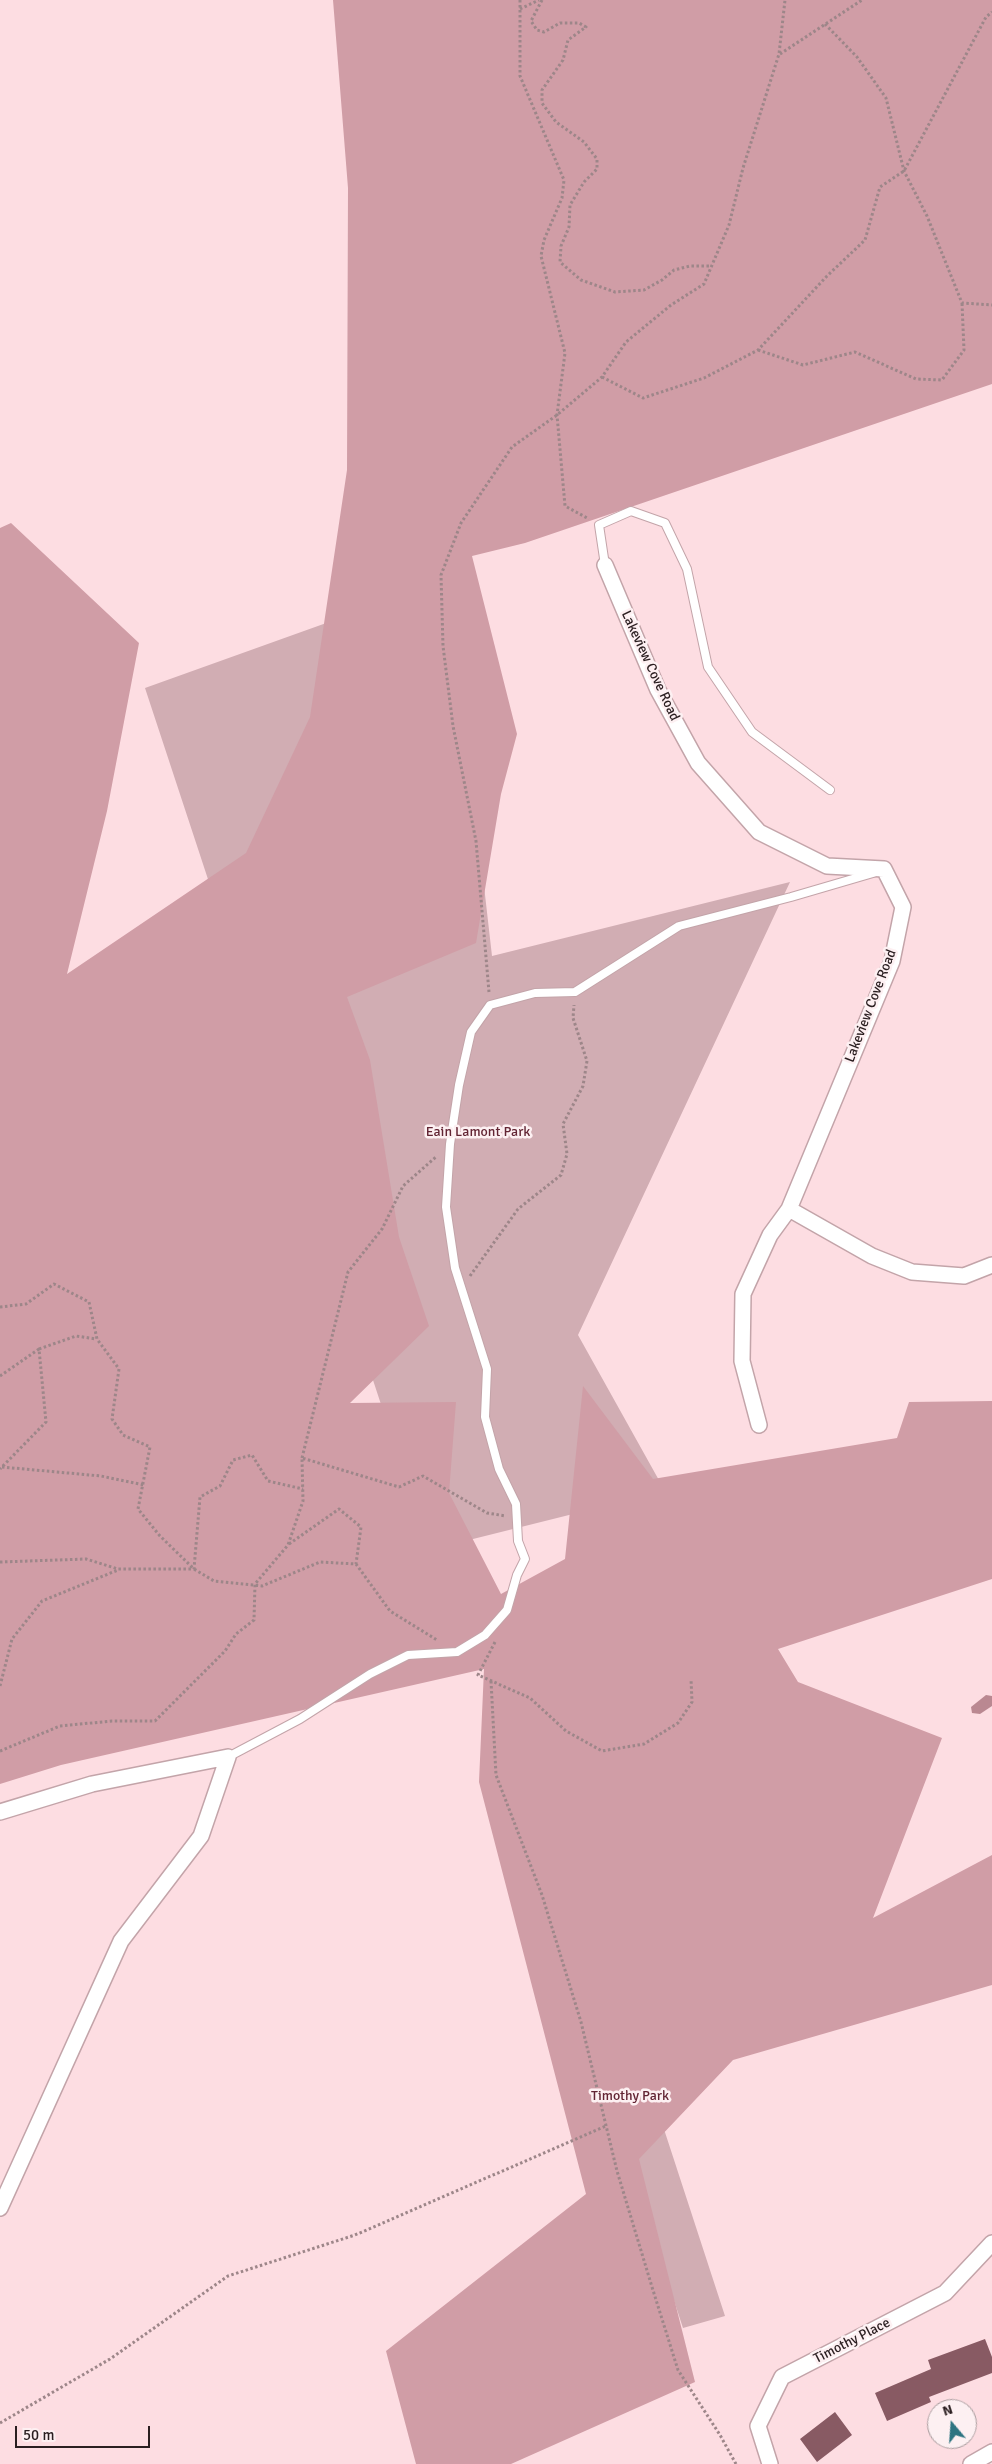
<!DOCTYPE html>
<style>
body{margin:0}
#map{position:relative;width:992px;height:2464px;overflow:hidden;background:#fddde2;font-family:Signika,sans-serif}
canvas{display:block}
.north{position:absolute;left:927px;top:2399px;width:50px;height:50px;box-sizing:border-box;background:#fdf0f2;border:1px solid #a99c9e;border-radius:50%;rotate:342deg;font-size:14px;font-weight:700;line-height:20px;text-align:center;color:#2a1e20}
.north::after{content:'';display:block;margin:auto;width:18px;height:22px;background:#2e7481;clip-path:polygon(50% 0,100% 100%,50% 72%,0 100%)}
.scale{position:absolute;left:15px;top:2426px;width:135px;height:22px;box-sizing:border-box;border:2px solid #2a1e20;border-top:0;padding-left:6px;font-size:15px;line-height:18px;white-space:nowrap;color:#2a1e20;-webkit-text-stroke:4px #fdf0f2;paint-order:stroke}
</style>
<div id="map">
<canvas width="992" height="2464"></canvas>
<div class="north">N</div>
<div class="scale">50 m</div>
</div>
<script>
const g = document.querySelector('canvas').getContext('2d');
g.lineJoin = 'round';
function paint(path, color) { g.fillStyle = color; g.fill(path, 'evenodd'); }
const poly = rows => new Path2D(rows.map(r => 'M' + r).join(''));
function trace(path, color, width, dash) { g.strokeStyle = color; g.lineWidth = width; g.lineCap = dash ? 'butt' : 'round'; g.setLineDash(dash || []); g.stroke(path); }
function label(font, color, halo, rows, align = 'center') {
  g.font = font + ' Signika,sans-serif'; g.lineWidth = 5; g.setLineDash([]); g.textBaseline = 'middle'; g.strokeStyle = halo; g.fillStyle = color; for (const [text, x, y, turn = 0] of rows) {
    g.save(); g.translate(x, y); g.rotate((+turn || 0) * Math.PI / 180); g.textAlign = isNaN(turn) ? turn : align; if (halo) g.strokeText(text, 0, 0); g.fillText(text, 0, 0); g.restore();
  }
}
const green = poly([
 [449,579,492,956,790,882,578,1335,665,1491,429,1550,145,688],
 [644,2068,725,2316,683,2328,601,2078]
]);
const forest = poly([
 [333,0,992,0,992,384,525,543,472,556,517,734,501,794,476,943,347,997,370,1060,399,1237,429,1326,350,1403,456,1402,449,1493,501,1594,565,1559,583,1386,653,1479,897,1438,909,1402,992,1401,992,1579,778,1649,798,1682,942,1738,873,1918,992,1855,992,1985,733,2060,639,2159,695,2382,511,2464,416,2464,386,2351,586,2194,479,1782,484,1669,61,1765,0,1784,0,528,11,523,139,643,107,811,67,974,246,853,310,717,347,470,348,188]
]);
const water = poly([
 [986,1695,992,1696,992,1706,980,1714,972,1713,971,1707]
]);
const building = poly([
 [985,2339,992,2357,992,2373,929,2397,931,2402,887,2421,875,2393,931,2369,928,2360],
 [835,2412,852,2435,817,2462,800,2439]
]);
const path = poly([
 [520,0,520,76,564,180,562,198,544,240,541,256,565,353,557,415,565,506,589,519],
 [542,0,531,21,537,30,544,32,560,23,579,23,586,27,568,40,563,60,542,90,542,103,556,122,584,142,597,159,597,169,584,182,570,205,569,227,561,246,560,262,581,280,615,292,644,290,662,280,674,270,690,266,711,266],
 [520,9,539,0],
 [825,24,857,57,886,98,904,171,927,216,962,303,992,305],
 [780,54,862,0],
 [758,350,803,365,855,352,916,379,942,380,964,350,962,303],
 [602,377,643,398,704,378,758,350,827,276,865,240,880,187,904,171,986,17,992,12],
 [489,992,476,841,453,726,443,646,441,575,461,523,512,447,557,415,602,377,626,342,671,305,704,284,729,225,743,168,779,54,785,0],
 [470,1276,518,1209,561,1175,567,1154,563,1124,583,1086,587,1061,573,1018,574,1005],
 [0,1307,26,1304,54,1284,89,1302,97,1339,119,1369,112,1419,123,1435,150,1447,138,1509,160,1536,194,1569,214,1581,262,1586,320,1562,356,1564,390,1611,437,1640],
 [39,1349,76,1336,96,1339],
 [0,1376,39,1349,46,1422,0,1469],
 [302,1458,348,1272,382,1229,403,1186,437,1156],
 [2,1467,101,1476,144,1485],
 [289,1544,339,1509,361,1527,356,1564],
 [0,1562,86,1559,118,1569,194,1569,200,1497,220,1486,233,1460,252,1455,268,1481,303,1489],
 [495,1642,478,1675,530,1698,566,1731,602,1751,644,1744,678,1723,692,1702,691,1679],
 [491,1681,496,1775,542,1895,581,2022,617,2171,652,2287,678,2370,720,2435,736,2464],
 [0,1686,12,1639,42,1601,118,1570],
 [0,1751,60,1726,112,1721,155,1721,225,1651,236,1634,254,1620,255,1584,288,1545,303,1501,302,1458,399,1487,423,1476,487,1513,506,1516],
 [0,2423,110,2359,228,2276,355,2235,606,2126]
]);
const lane = poly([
 [605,565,599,525,631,511,665,523,687,569,708,667,752,732,830,790],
 [228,1757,300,1719,370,1674,408,1655,457,1652,485,1635,507,1610,517,1575,525,1559,518,1541,516,1504,499,1469,485,1417,487,1369,455,1268,446,1207,450,1144,459,1085,471,1032,490,1005,535,993,575,992,679,926,791,897,873,873]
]);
const street = poly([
 [605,565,658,690,698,763,759,832,827,866,884,869,903,907,892,961,789,1209,872,1256,912,1272,964,1276,992,1265],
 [759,1425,742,1361,743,1294,770,1235,789,1209],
 [0,1812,92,1784,228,1757,201,1836,121,1941,0,2208],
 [770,2464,758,2426,782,2377,945,2293,992,2243],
 [971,2464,992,2452]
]);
const streetNames = [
 ["Lakeview Cove Road",650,666,65],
 ["Lakeview Cove Road",871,1006,-69],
 ["Timothy Place",852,2341,-27]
];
const parkNames = [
 ["Eain Lamont Park",478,1132],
 ["Timothy Park",630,2096]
];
paint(green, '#d1adb3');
paint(forest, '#d09da6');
paint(water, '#ba8891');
paint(building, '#885a63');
trace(lane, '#c3a4a9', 10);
trace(street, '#c3a4a9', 18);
trace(path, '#9d8689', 3, [2.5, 2.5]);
trace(lane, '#fff', 8);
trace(street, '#fff', 15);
label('14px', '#2a1e20', '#fdf0f2', streetNames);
label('14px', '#622433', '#fdf0f2', parkNames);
</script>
